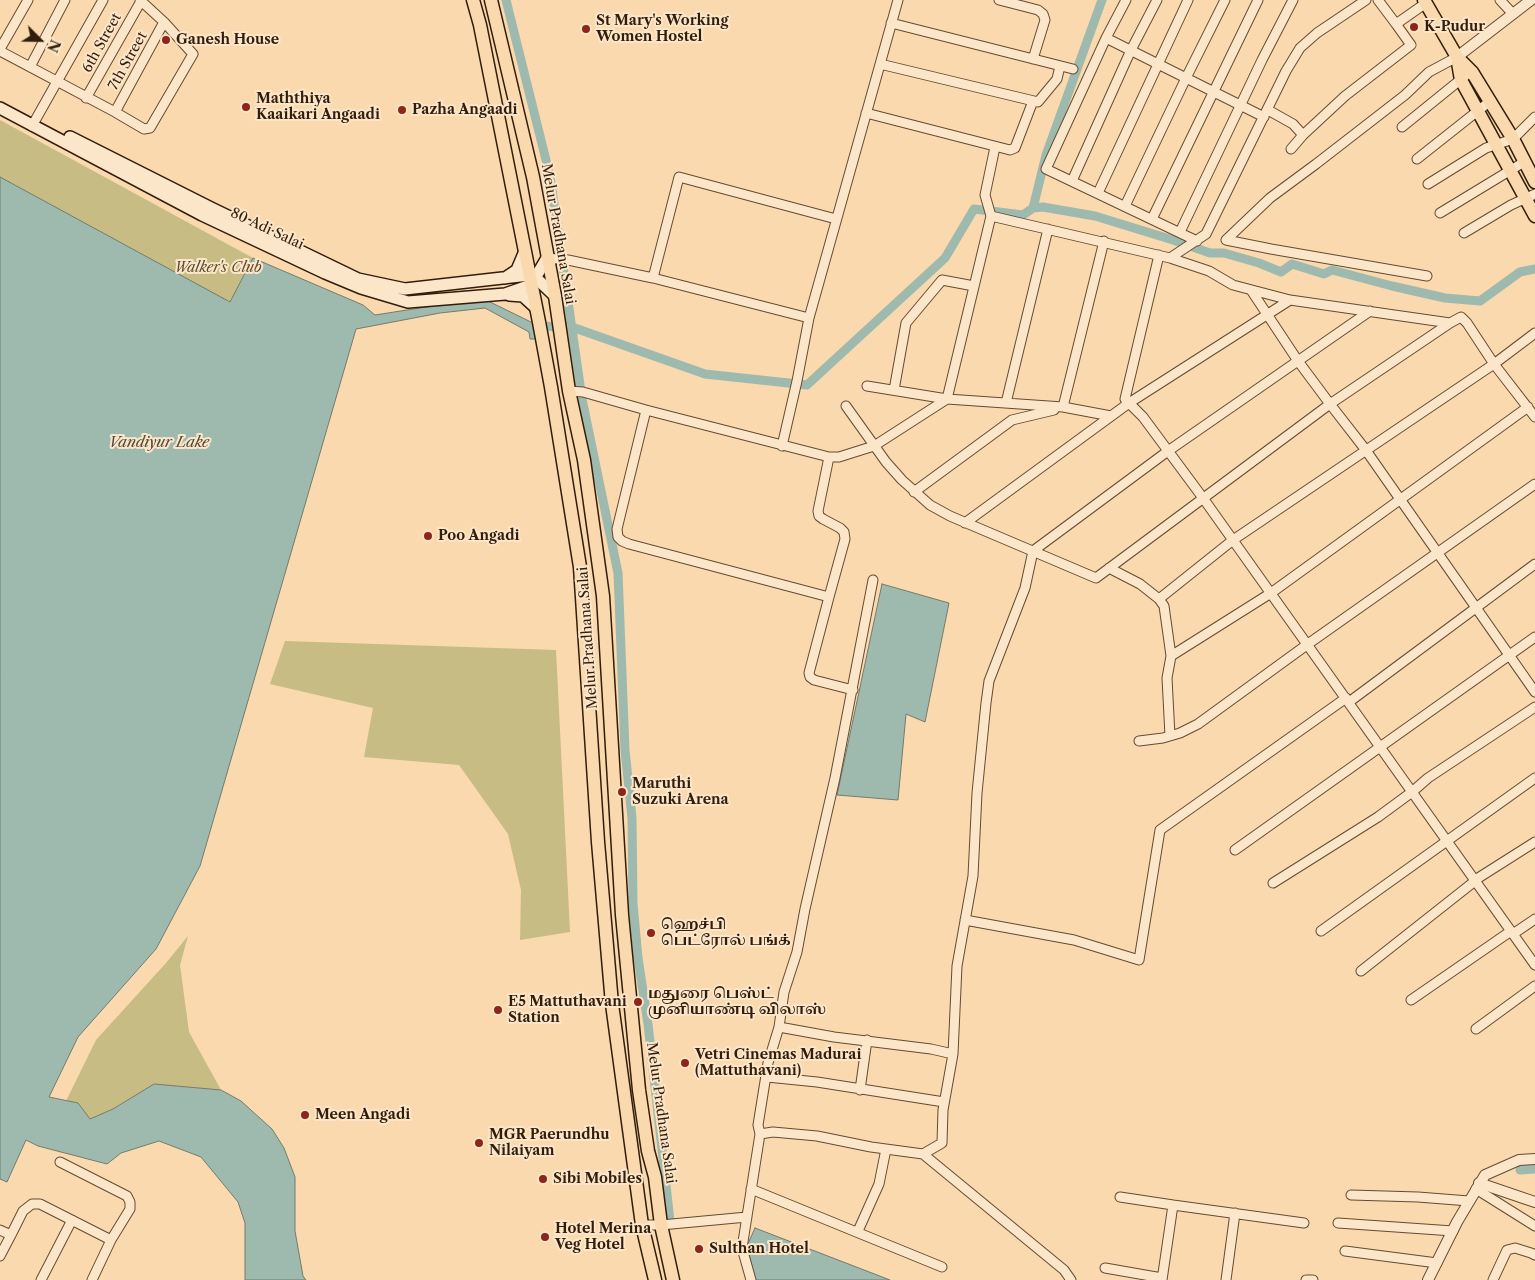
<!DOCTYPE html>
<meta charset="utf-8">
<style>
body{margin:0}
#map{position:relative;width:1535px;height:1280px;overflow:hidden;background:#f9d9ad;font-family:"Libre Caslon Text",serif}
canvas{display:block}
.north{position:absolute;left:15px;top:15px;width:50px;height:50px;-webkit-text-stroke:4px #fbe6ca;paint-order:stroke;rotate:113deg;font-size:14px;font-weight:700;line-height:20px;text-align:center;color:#321d0a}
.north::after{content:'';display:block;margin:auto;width:18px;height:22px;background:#321d0a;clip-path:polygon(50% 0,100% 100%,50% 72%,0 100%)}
</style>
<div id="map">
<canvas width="1535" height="1280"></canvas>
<div class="north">N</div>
</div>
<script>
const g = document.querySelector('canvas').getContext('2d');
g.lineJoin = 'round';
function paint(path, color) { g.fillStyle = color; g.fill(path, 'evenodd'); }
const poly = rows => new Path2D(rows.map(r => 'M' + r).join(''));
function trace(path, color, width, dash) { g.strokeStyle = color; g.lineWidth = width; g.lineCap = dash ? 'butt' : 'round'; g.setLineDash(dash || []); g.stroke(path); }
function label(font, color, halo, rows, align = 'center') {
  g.font = font + ' "Libre Caslon Text","Noto Serif Tamil",serif'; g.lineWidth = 4; g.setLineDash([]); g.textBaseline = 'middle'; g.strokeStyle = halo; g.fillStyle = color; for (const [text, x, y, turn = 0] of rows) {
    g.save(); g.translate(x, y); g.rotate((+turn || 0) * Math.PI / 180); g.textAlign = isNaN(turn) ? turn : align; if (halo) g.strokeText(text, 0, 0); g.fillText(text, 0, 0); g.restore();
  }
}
const green = poly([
 [0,120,253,258,230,303,0,177],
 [285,641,556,650,570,932,520,940,521,890,508,834,459,765,364,757,373,708,270,684],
 [188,936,180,965,189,1032,221,1090,154,1084,113,1109,90,1119,78,1103,66,1101,96,1040,166,963]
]);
const water = poly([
 [0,177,230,302,253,258,363,305,375,315,439,305,488,301,533,323,536,339,530,339,529,332,485,308,440,313,356,329,200,866,156,949,78,1037,49,1097,78,1103,90,1119,113,1109,154,1084,221,1090,241,1101,272,1129,284,1148,295,1177,295,1231,303,1276,306,1280,245,1280,245,1223,238,1202,201,1157,159,1141,121,1153,107,1164,38,1146,26,1140,7,1182,0,1179,0,177],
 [882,584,949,603,925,722,906,714,898,800,837,795,882,584],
 [755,1228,890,1280,755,1280,747,1246,755,1228]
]);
const canal = poly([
 [506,0,550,176,582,399,618,573,625,750,632,818,633,904,638,958,648,1024,670,1221],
 [1033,208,1043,207,1095,216,1173,240,1210,253,1224,253,1259,263,1281,272,1292,264,1324,274,1332,270,1392,286,1445,298,1480,301,1520,272,1535,269],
 [534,326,572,327,705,374,807,385,945,258,974,209,1023,215,1033,208,1046,155,1102,0],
 [1520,1170,1535,1169]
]);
const minor = poly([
 [999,0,1038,10,1043,14,1045,20,1033,59],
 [1126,0,1106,38,1046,169,1197,241],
 [1378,0,1396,24,1426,3],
 [1500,0,1513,14],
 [891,23,1073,69],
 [1106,38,1264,117],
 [0,49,28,0],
 [0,51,115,112,144,129,150,128,193,54,164,22,140,0],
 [880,64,1038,102,1057,79,1060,66],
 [30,67,65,0],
 [86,98,141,1],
 [1268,110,1293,124,1303,135],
 [115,112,164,22],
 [866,113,1010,150,1015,148,1033,101],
 [32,126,103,0],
 [1402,127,1465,76],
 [1291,149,1303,135,1345,96,1411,45,1396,24],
 [1417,159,1489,102],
 [1072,181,1131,50,1157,0],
 [1428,184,1486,148,1513,139,1535,117],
 [1098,193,1188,0],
 [1125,206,1186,78,1225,0],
 [1440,213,1524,162],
 [991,216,985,195,995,147],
 [1152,219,1258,0],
 [1180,232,1262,60,1293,0],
 [1464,233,1511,205,1535,194],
 [1226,240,1270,198,1316,164,1405,95,1429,72,1457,57],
 [1226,240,1271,249,1427,276],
 [1104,241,1063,407,1111,416],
 [1159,255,1125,399,1143,417,1203,498,1535,965],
 [547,258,568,260,653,278,809,318,898,0],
 [653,278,679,177,836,219],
 [1251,290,1298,361,1330,404,1365,449,1535,692],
 [1450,323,1461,317,1467,323,1494,364,1535,417],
 [867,386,947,399,1063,407],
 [894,390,906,323,942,280,974,286],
 [569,391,583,392,646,410,829,457,839,457,874,446,947,399,991,216,1170,258,1206,234,1286,71,1300,48,1317,33,1366,0],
 [1006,403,1048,229],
 [846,406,886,462,902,480,930,505,950,516,1096,578,1330,404,1450,323,1290,300,1233,285,1209,271,1170,258],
 [646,410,617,529,618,537,622,541,629,544,829,597,809,673,810,677,814,680,853,690],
 [782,446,797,381,809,318],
 [914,492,1012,420,1054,410],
 [965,523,1129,403,1290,300],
 [1109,568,1140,584,1159,599,1164,606,1171,656,1167,678,1170,736],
 [829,597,845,539,844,532,840,528,823,519,819,516,818,511,829,457],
 [1159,599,1233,540,1494,364,1535,333],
 [1171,656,1271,593,1528,407],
 [1349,702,1535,564],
 [1139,741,1163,738,1180,733,1198,724,1308,644,1535,484],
 [1235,850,1535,637],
 [1475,880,1535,842],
 [1273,883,1378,817,1412,792,1428,778,1535,707],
 [965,920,1074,940,1139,960,1160,830,1346,698],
 [1321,931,1535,778],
 [1513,934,1535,919],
 [1361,971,1475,881],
 [1411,1000,1511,931],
 [779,1027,834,1037,931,1049,953,1054],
 [1476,1029,1535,986],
 [767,1077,817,1082,944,1102],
 [860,1090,867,1040],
 [760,1134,758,1125,768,1063,779,1027,784,992,797,952,805,909,835,778,873,580],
 [923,1154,1064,1270,1071,1280],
 [60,1162,127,1196,130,1202,130,1209,111,1240,92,1280],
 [751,1189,942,1267],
 [1476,1189,1535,1226],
 [1351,1195,1418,1197,1469,1201],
 [1120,1197,1173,1205,1162,1280],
 [1173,1205,1304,1223],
 [1338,1223,1453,1231],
 [642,1225,661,1225,747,1217],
 [0,1230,11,1235,23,1211,32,1204,40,1204,111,1240],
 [858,1231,879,1184,886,1149],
 [1345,1251,1437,1263],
 [0,1256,11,1235],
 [1105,1268,1162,1278],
 [41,1280,72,1220],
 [751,1280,742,1248,760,1134,773,1132,817,1136,871,1147,923,1154,942,1143,943,1110,953,1054,957,966,973,876,977,793,986,703,989,681,1025,588,1033,551,1168,451,1370,311],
 [1226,1280,1235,1213],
 [1306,1280,1313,1280],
 [1493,1280,1507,1250,1515,1248,1531,1253,1535,1255]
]);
const tertiary = poly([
 [1457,57,1531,0],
 [1479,1183,1535,1202],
 [1428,1280,1457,1222,1485,1175,1519,1160,1535,1159]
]);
const secondary = poly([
 [0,108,202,215,325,273,361,288,408,302,505,294,531,285,547,258],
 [70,137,211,208,358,279,405,289,529,275,536,278,555,296],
 [505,278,517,270,525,251],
 [509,295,523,296,535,307]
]);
const primary = poly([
 [473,0,480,25,539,322,551,387,580,567,598,842,612,1004,642,1225,655,1280],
 [491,0,533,177,555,296,569,391,584,460,603,596,622,915,639,1090,648,1151,655,1177,661,1225,673,1280],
 [1424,0,1457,57,1472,72,1513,139,1535,182],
 [1457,57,1461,80,1535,216]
]);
const markers = [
 [1414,27,5,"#8f2418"],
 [586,29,5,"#8f2418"],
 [166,40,5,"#8f2418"],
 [246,107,5,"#8f2418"],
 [402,110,5,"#8f2418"],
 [428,536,5,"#8f2418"],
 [622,792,5,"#8f2418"],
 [651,933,5,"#8f2418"],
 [638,1002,5,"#8f2418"],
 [498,1010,5,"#8f2418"],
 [685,1063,5,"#8f2418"],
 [305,1115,5,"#8f2418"],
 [479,1143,5,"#8f2418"],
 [543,1179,5,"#8f2418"],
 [545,1237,5,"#8f2418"],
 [699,1249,5,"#8f2418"]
];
const poiNames = [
 ["St Mary's Working",596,21],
 ["Women Hostel",596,37],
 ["K-Pudur",1424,27],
 ["Ganesh House",176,40],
 ["Maththiya",256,99],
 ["Kaaikari Angaadi",256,115],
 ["Pazha Angaadi",412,110],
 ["Poo Angadi",438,536],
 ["Maruthi",632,784],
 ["Suzuki Arena",632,800],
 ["ஹெச்பி",661,925],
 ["பெட்ரோல் பங்க்",661,941],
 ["மதுரை பெஸ்ட்",648,994],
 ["முனியாண்டி விலாஸ்",648,1010],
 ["E5 Mattuthavani",508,1002],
 ["Station",508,1018],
 ["Vetri Cinemas Madurai",695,1055],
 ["(Mattuthavani)",695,1071],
 ["Meen Angadi",315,1115],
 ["MGR Paerundhu",489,1135],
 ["Nilaiyam",489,1151],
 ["Sibi Mobiles",553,1179],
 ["Hotel Merina",555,1229],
 ["Veg Hotel",555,1245],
 ["Sulthan Hotel",709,1249]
];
const streetNames = [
 ["6th Street",102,43,-61],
 ["7th Street",128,61,-61],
 ["80 Adi Salai",267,229,25],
 ["Melur Pradhana Salai",558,234,80],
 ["Melur Pradhana Salai",588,638,-94],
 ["Melur Pradhana Salai",661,1113,82]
];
const parkNames = [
 ["Walker's Club",218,268]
];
const waterNames = [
 ["Vandiyur Lake",159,443]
];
paint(green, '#c6bc84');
paint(water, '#9ebaae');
trace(water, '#737b6c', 1);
trace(canal, '#9ebaae', 9);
trace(minor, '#644c33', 11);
trace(tertiary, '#644c33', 12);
trace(secondary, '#321d0a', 14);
trace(primary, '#321d0a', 15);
trace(minor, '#fbe6ca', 9);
trace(tertiary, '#fbe6ca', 10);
trace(secondary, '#fbe6ca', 11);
trace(primary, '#f9d9ad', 12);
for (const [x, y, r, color] of markers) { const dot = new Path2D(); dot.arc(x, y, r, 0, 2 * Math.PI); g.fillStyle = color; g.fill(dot); trace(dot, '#fbe6ca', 2); }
label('bold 14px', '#321d0a', '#fbe6ca', poiNames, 'left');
label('14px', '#321d0a', '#fbe6ca', streetNames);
label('italic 14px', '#5e4d2f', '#fbe6ca', parkNames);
label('italic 15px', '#524c3b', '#fbe6ca', waterNames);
</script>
